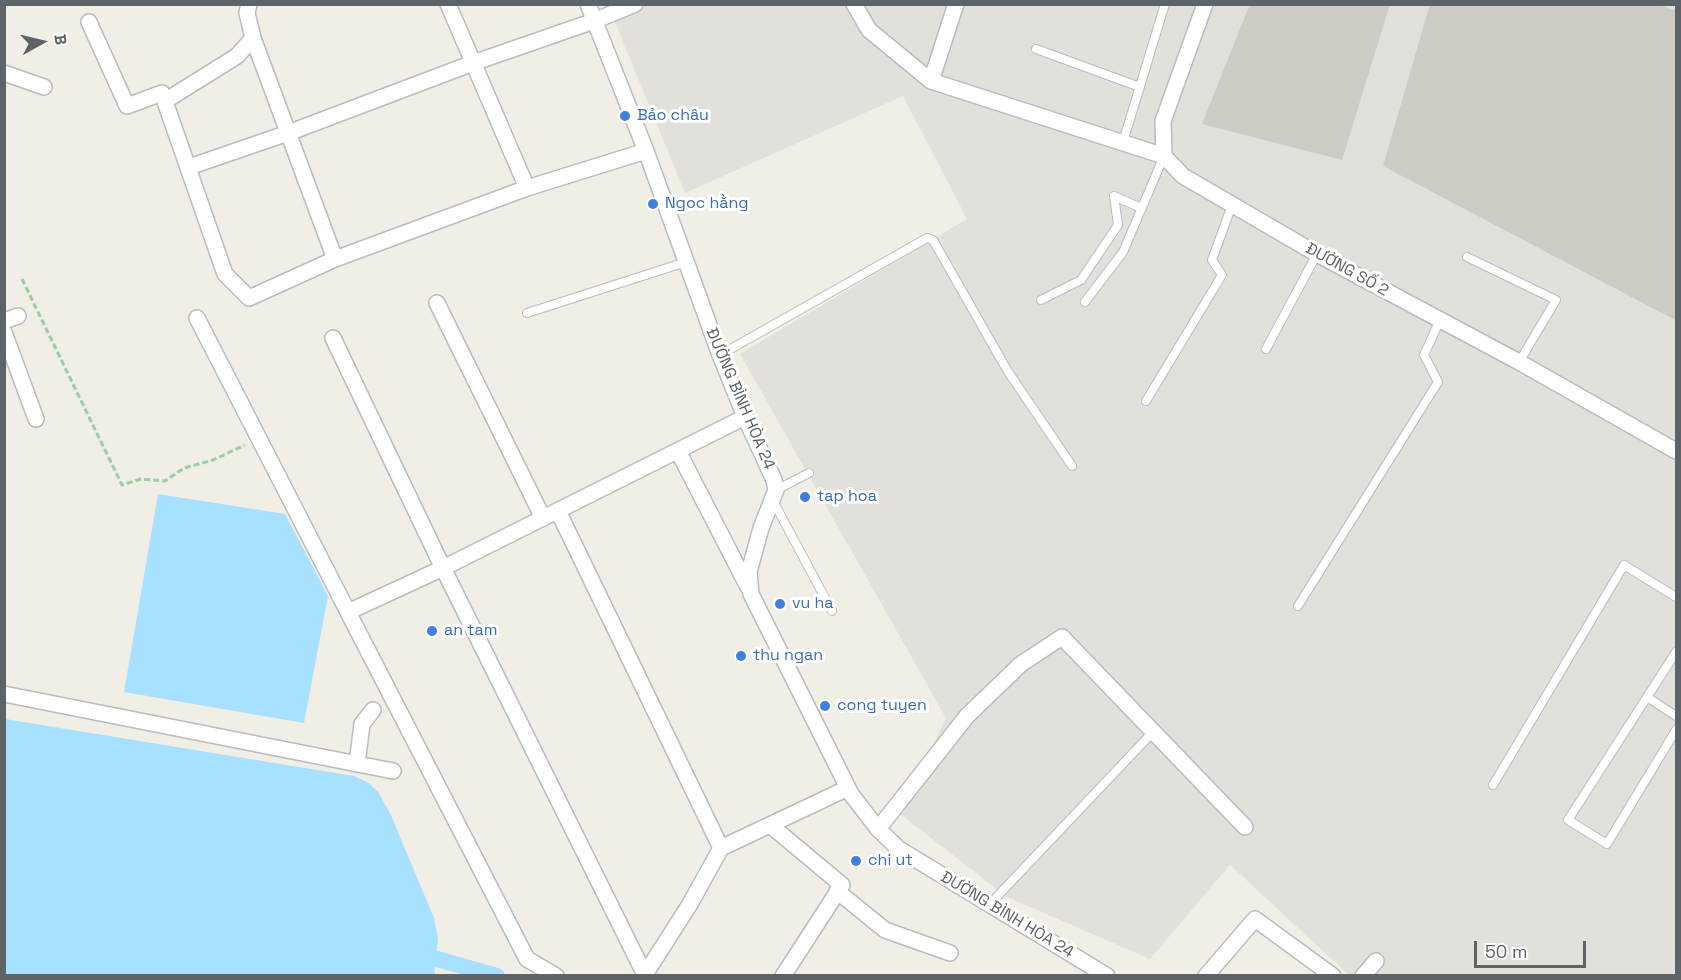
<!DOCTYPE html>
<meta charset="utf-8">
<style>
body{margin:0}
#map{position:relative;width:1681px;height:980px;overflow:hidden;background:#f1eee6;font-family:"Space Grotesk",sans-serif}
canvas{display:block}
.frame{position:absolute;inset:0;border:6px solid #5d6367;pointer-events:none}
.north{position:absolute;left:12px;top:12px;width:60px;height:60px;-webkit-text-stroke:4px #fff;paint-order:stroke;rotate:82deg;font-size:16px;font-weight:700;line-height:24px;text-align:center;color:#5d6367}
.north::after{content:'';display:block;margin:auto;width:21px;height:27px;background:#5d6367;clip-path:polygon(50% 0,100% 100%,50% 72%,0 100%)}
.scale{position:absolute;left:1474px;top:941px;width:112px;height:27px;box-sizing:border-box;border:3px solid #5d6367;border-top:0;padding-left:8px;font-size:18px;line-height:21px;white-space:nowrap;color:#5d6367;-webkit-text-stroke:4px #fff;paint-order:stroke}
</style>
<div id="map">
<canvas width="1681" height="980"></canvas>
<div class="frame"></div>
<div class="north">B</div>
<div class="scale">50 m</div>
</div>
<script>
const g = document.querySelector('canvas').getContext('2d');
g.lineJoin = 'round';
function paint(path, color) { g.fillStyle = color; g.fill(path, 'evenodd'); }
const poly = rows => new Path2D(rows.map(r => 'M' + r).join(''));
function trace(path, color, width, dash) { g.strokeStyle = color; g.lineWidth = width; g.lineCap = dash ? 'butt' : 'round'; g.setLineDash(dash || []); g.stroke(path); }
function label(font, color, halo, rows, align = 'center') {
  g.font = font + ' "Space Grotesk",sans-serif'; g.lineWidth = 6; g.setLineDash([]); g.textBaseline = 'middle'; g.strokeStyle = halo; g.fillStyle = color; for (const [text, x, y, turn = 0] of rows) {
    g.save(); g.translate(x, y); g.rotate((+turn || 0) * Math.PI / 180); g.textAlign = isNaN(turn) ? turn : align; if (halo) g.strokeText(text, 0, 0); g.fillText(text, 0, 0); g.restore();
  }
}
const industrial = poly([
 [608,5,1676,5,1676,975,1349,975,1230,865,1150,959,1007,897,900,814,946,718,740,354,967,219,903,96,685,193]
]);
const water = poly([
 [158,494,285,514,328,596,304,723,124,692],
 [5,719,354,776,369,783,378,792,390,813,434,918,438,939,434,975,5,975]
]);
const canal = poly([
 [437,959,497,976]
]);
const building = poly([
 [1250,4,1390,4,1342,160,1202,124],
 [1430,4,1656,4,1677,11,1677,321,1383,166]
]);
const path = poly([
 [22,279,122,485,141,479,165,481,184,468,213,460,245,445]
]);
const service = poly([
 [1036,49,1140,87],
 [1123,142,1165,4],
 [1467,257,1556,300,1519,362],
 [1041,300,1081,280,1118,225,1114,196,1141,208],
 [1085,302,1123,252,1164,156],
 [527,313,686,262],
 [1266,349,1317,254],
 [720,355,927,238,933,240,1007,370,1072,466],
 [1146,401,1222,275,1212,260,1232,205],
 [776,490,809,473],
 [772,499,832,611],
 [1298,606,1438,382,1424,355,1440,320],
 [1676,652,1568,820,1607,844,1676,730],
 [1647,697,1676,716],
 [1493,785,1624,565,1676,597],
 [990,904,1153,732]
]);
const minor = poly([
 [249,4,247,13,253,38,335,259],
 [448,4,527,188],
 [588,4,646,151,720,355,745,417,774,480,776,490,761,528,749,572,751,594,851,794,878,829,899,849,1107,976],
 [854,4,869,30,931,81],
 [956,4,931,81,1164,156],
 [1205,4,1163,121,1164,156,1183,176,1317,254,1519,362,1676,451],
 [89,22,127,106,162,93,225,274,249,298,335,259,527,188,646,151],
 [4,73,44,87],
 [165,101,237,56,253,38],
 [189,167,288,133,473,63,594,21,635,4],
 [437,303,543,518],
 [197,318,348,612],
 [4,321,18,316],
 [4,332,36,419],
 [333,338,443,568,645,975],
 [678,451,748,587],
 [558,511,721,848,848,788],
 [4,694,393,771],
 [357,764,362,724,373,710],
 [770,825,842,885,783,976],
 [878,829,967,716,1021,664,1062,637,1245,827],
 [837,891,885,930,950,953],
 [556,976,527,959,348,612,443,568,745,417],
 [644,976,690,904,721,848],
 [1206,976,1255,919,1333,976],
 [1363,976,1376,961]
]);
const markers = [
 [625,116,6,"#3f7fe0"],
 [653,204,6,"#3f7fe0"],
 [805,497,6,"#3f7fe0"],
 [780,604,6,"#3f7fe0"],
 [432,631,6,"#3f7fe0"],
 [741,656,6,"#3f7fe0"],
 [825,706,6,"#3f7fe0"],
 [856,861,6,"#3f7fe0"]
];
const shopNames = [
 ["Bảo châu",637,116],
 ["Ngoc hằng",665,204],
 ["tap hoa",817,497],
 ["vu ha",792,604],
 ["an tam",444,631],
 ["thu ngan",753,656],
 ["cong tuyen",837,706],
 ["chi ut",868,861]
];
const streetNames = [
 ["ĐƯỜNG SỐ 2",1347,270,29],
 ["ĐƯỜNG BÌNH HÒA 24",740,399,67],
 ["ĐƯỜNG BÌNH HÒA 24",1007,915,31]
];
paint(industrial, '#e2e0da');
paint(water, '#a8e0ff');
trace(canal, '#a8e0ff', 16);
paint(building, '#cecbc5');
trace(service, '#b8bcc0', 10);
trace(minor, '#b8bcc0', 18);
trace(path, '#9acea5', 3, [6, 3]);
trace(service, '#fff', 8);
trace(minor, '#fff', 15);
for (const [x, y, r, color] of markers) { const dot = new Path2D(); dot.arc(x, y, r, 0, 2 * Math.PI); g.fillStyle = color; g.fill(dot); trace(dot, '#fff', 2); }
label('16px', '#366cbe', '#fff', shopNames, 'left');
label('16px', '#5d6367', '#fff', streetNames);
</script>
